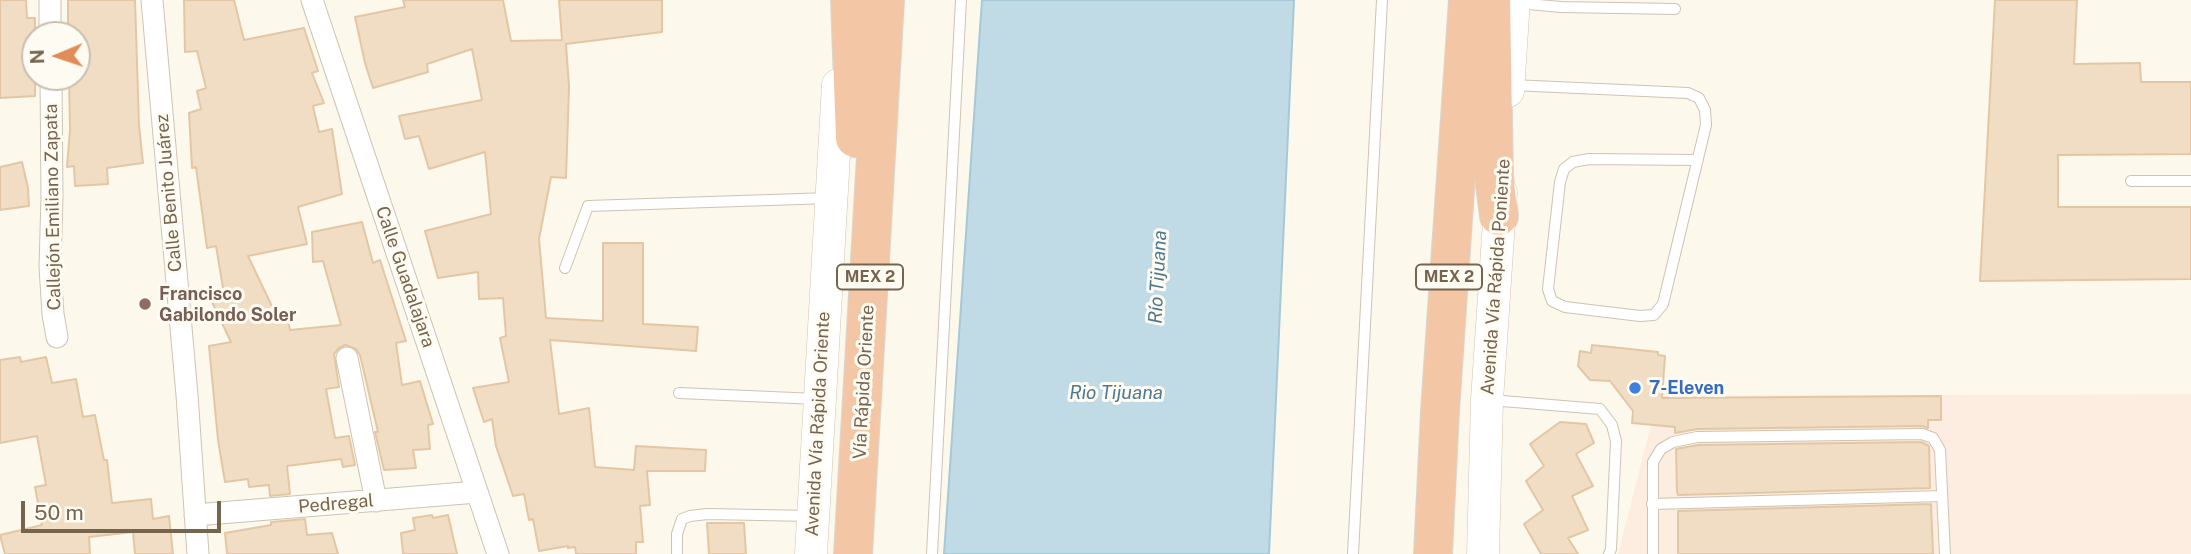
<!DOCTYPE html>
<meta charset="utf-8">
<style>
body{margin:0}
#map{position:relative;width:2191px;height:554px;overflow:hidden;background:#fcf9ec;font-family:"Public Sans",sans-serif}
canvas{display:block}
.north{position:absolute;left:21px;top:21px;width:70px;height:70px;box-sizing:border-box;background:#fefcf2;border:2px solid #c8bfb1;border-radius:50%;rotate:268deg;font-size:19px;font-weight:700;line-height:28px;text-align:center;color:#77644f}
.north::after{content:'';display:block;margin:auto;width:24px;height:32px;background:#e08d57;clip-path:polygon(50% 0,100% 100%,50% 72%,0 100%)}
.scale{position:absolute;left:21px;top:501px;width:200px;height:32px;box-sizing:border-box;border:4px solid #77644f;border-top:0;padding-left:9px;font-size:21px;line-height:24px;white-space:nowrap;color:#77644f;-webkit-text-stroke:5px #fefcf2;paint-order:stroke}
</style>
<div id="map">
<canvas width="2191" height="554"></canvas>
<div class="north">N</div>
<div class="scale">50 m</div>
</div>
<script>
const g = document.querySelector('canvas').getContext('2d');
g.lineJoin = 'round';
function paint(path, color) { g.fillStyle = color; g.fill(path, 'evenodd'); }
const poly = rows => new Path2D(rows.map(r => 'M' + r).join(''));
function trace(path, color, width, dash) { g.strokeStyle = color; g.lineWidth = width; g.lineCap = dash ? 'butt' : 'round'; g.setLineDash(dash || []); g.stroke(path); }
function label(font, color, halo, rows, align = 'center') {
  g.font = font + ' "Public Sans",sans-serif'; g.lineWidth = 6; g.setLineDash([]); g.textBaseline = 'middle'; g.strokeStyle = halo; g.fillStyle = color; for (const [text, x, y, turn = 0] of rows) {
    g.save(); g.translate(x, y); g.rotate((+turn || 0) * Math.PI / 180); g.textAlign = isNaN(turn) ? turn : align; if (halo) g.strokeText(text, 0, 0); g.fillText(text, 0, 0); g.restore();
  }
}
const commercial = poly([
 [2191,394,2191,554,1618,554,1651,425,1654,396]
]);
const water = poly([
 [982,0,1294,0,1269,554,944,554,982,0]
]);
const building = poly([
 [0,0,26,0,27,18,35,18,35,96,0,98,0,0],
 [68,0,135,0,139,125,143,163,107,168,108,184,75,186,74,166,67,167,70,130,69,77,77,77,77,35,68,35,68,0],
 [184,0,234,0,244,40,304,28,318,71,312,73,324,103,313,106,319,132,332,129,342,194,298,207,307,244,248,256,278,319,287,317,290,330,341,325,323,261,313,262,312,232,362,222,373,263,380,260,406,341,396,343,402,385,420,381,433,424,428,425,430,449,413,450,416,468,384,470,375,432,378,432,360,355,356,349,345,345,339,348,334,354,339,387,326,389,335,438,349,436,355,465,343,467,341,459,287,466,290,494,270,496,269,485,249,487,248,479,225,482,218,440,209,346,231,342,211,300,224,294,216,246,207,248,196,167,192,168,189,113,201,109,197,91,206,88,197,51,185,52,184,0],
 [403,0,503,0,511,41,562,40,559,0,662,0,662,32,566,44,569,87,566,178,551,177,539,239,546,318,603,321,603,243,643,243,643,324,698,327,696,351,550,340,559,414,589,408,595,467,634,470,636,446,706,450,705,471,647,471,650,505,640,506,643,542,636,542,636,554,576,554,575,547,568,548,568,546,539,551,533,519,529,520,524,494,513,496,496,446,492,419,484,422,473,388,509,382,500,338,506,336,503,298,479,299,478,272,438,278,425,231,491,214,485,152,429,169,419,136,405,139,399,116,482,100,472,49,427,64,428,72,373,88,365,63,355,17,405,7,403,0],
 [1995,0,2077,0,2074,64,2140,63,2141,82,2191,82,2191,154,2058,155,2058,207,2191,207,2191,279,1980,281,1995,0],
 [22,162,28,188,29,206,0,210,0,167,22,162],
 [1592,345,1658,352,1658,355,1665,356,1662,398,1941,396,1941,420,1928,420,1928,428,1922,426,1697,429,1675,433,1675,427,1632,423,1633,411,1610,381,1590,380,1578,366,1580,351,1591,353,1592,345],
 [20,357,21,362,46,357,52,383,76,379,83,417,95,415,104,460,107,460,112,503,151,499,153,519,169,516,173,554,135,554,133,532,89,537,90,554,5,554,0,535,42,525,35,487,46,485,37,436,0,443,0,360,20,357],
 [1560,422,1586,424,1594,443,1576,454,1593,486,1572,496,1588,530,1568,538,1578,554,1541,554,1524,524,1543,510,1526,481,1544,466,1530,444,1560,422],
 [1921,442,1929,446,1930,488,1678,495,1677,491,1676,449,1698,445,1921,442],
 [1931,504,1933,554,1678,554,1678,511,1931,504],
 [432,515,433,518,448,515,457,554,403,554,401,533,415,530,413,518,432,515],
 [305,519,307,535,332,533,338,554,227,554,225,533,271,525,271,522,305,519],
 [707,523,744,523,746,554,709,554,707,523]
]);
const lane = poly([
 [1517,3,1561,7,1675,9],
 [1512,85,1688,93,1699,98,1705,110,1706,125,1663,304,1654,315,1640,316,1565,307,1552,301,1548,289,1560,182,1564,169,1573,162,1589,159,1698,160],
 [2131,181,2191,181],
 [565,268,588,206,830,198],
 [679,393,817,399],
 [1490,400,1600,409,1612,425,1616,441,1611,549,1609,554],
 [1652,504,1942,496],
 [677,554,677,534,682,519,690,516,707,514,811,516],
 [932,554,961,0],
 [1353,554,1382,0],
 [1653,554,1653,462,1661,449,1673,442,1697,437,1922,434,1933,438,1940,450,1945,554]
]);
const street = poly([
 [50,0,50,35],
 [152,0,187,395,198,554],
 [312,0,498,554],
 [51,77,52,197,50,267,53,314,57,337],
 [347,358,376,501],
 [195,515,477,492]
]);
const secondary = poly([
 [1508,91,1514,0],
 [811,554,838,85],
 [1483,554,1487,400,1501,192]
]);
const highway = poly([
 [850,0,855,138],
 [1491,0,1494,177,1499,216],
 [853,554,885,0],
 [1433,554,1440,411,1468,0]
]);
const markers = [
 [145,304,7,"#8d6e63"],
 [1635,388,7,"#3f7fe0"]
];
const shields = [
 [870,277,66],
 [1449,277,66]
];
const shieldNames = [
 ["MEX 2",870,277],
 ["MEX 2",1449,277]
];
const streetNames = [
 ["Calle Benito Juárez",169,193,-95],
 ["Callejón Emiliano Zapata",53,207,-91],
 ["Calle Guadalajara",405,277,71],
 ["Avenida Vía Rápida Poniente",1496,277,-86],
 ["Vía Rápida Oriente",864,382,-87],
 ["Avenida Vía Rápida Oriente",818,424,-87],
 ["Pedregal",336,504,-5]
];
const educationNames = [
 ["Francisco",159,294],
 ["Gabilondo Soler",159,315]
];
const shopNames = [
 ["7-Eleven",1649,388]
];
const waterNames = [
 ["Río Tijuana",1158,277,-87],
 ["Rio Tijuana",1116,393]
];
paint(commercial, '#fcede0');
paint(water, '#c0dae6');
trace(water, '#a7c8d7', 2);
paint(building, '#f1ddc4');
trace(building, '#e3c7a5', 2);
trace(lane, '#cec3b1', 12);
trace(street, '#cec3b1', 23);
trace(secondary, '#d1c4af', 33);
trace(highway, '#dcd7d1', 40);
trace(lane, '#fff', 10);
trace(street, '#fff', 21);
trace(secondary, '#fff', 32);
trace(highway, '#f3c7a6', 38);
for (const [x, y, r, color] of markers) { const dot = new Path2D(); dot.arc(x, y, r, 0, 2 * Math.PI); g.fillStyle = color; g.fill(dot); trace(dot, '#fefcf2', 2.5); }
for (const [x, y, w] of shields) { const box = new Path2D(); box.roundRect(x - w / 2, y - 12.5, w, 25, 5); g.fillStyle = '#fefcf2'; g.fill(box); trace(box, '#77644f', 2); }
label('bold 16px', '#77644f', null, shieldNames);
label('18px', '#77644f', '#fefcf2', streetNames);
label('bold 18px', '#785e54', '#fefcf2', educationNames, 'left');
label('bold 18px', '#366cbe', '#fefcf2', shopNames, 'left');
label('italic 19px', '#4c7990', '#fefcf2', waterNames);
</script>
